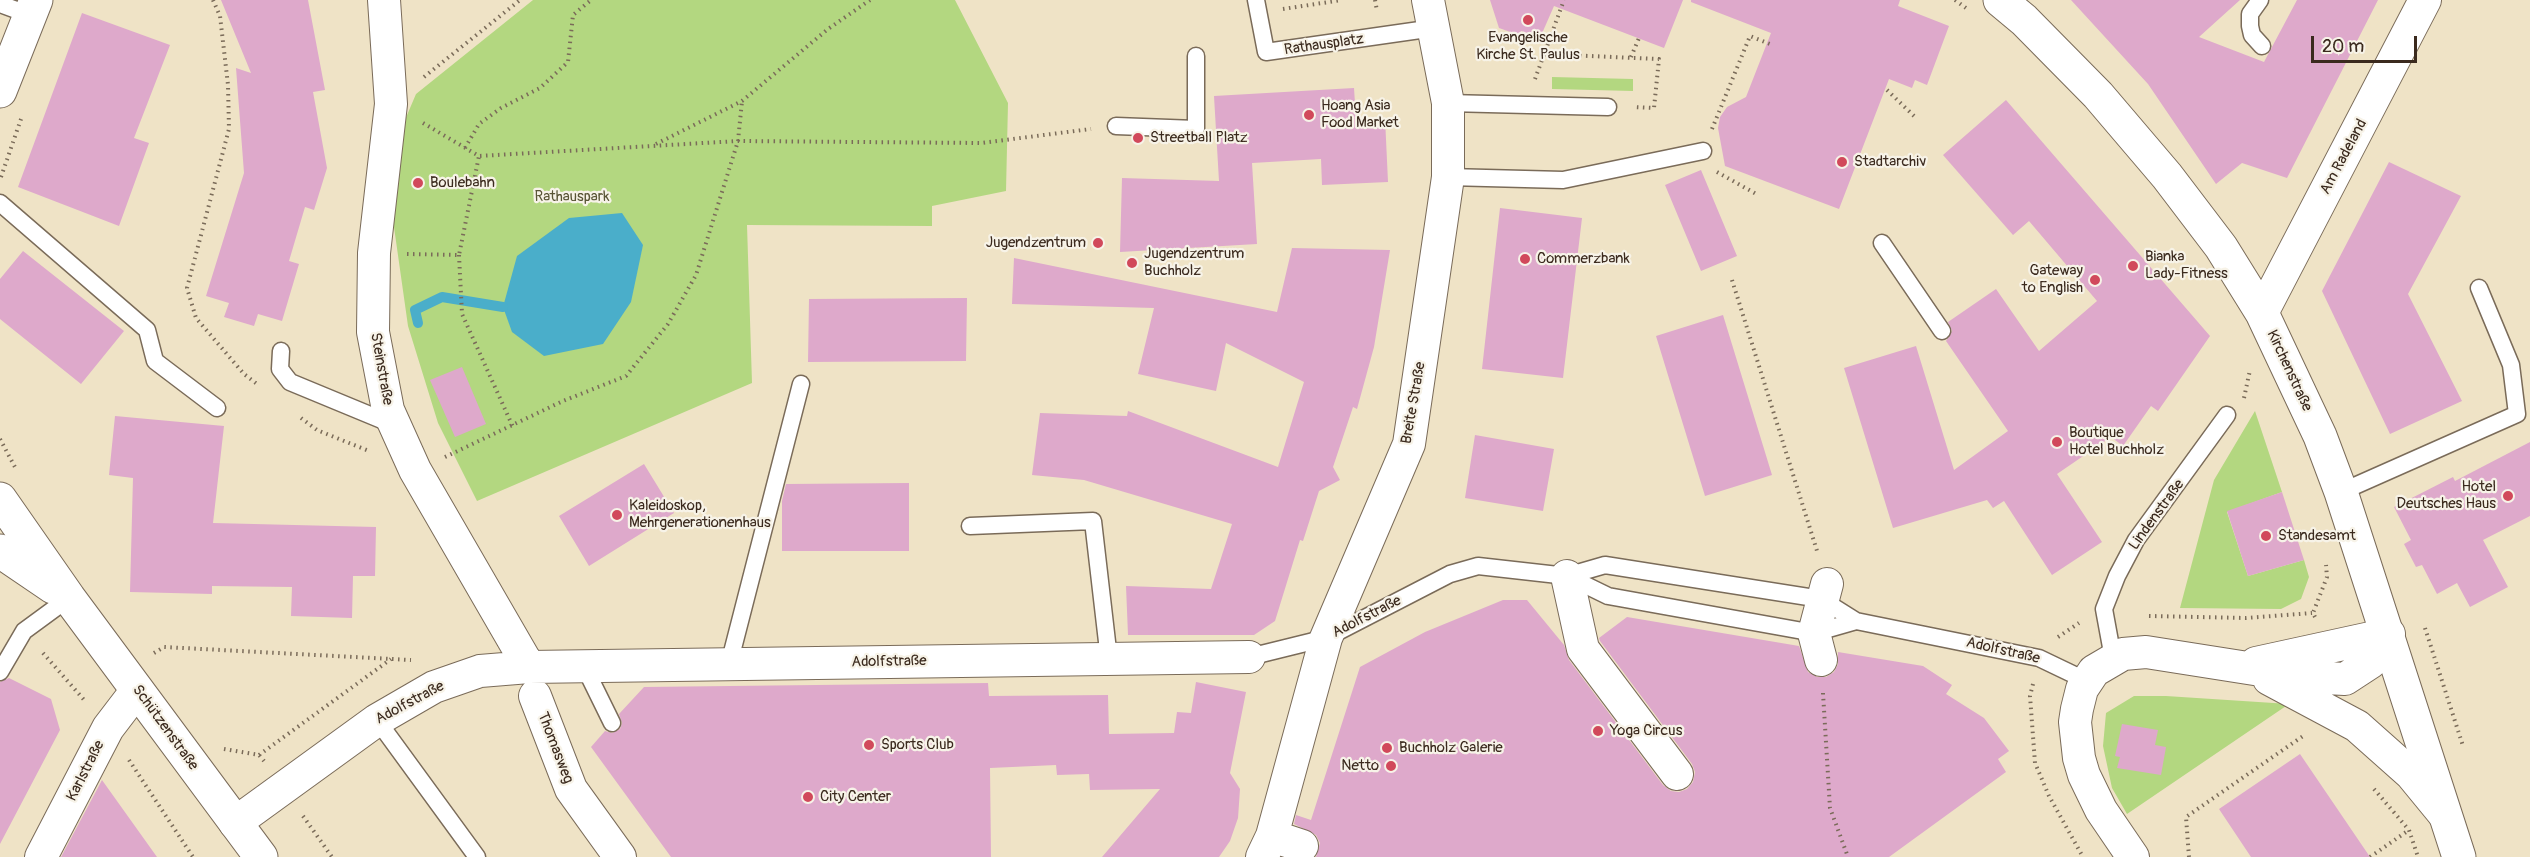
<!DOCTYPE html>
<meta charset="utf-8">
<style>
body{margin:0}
#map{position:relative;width:2530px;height:857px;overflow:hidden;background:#efe3c6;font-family:Pangolin,sans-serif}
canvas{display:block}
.scale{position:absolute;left:2311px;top:36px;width:106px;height:27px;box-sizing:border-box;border:3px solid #3b2a1e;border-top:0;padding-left:8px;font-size:18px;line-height:21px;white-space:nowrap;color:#3b2a1e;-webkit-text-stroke:4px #f7f3e8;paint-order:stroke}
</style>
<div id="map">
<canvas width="2530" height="857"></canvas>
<div class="scale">20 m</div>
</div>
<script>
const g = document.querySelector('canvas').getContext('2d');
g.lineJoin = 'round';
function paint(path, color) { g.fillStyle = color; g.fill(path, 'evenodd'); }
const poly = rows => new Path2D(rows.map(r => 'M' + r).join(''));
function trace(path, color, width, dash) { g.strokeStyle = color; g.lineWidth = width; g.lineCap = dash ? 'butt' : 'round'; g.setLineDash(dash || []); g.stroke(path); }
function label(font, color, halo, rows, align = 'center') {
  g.font = font + ' Pangolin,sans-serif'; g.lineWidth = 4.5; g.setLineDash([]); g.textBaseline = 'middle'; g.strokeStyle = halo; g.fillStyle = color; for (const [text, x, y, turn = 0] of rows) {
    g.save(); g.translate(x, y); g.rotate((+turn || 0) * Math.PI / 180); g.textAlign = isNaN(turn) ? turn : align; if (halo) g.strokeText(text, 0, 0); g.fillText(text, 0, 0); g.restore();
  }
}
const green = poly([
 [533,0,955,0,1008,103,1006,191,932,206,932,226,747,225,752,383,477,501,438,423,408,326,393,220,399,134,416,94],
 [1552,77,1633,79,1633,91,1552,89],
 [2255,411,2282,492,2227,512,2248,576,2304,560,2309,577,2301,599,2281,609,2180,608,2214,480],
 [2134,696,2166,696,2289,704,2127,814,2112,788,2103,746,2106,713]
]);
const water = poly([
 [622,213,643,245,631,302,603,344,544,356,512,332,503,307,517,256,569,218]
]);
const stream = poly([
 [418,323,415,310,442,297,503,307]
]);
const building = poly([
 [221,0,308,0,325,90,313,92,327,168,314,210,305,207,289,261,299,264,282,321,258,314,254,326,224,317,229,303,206,296,244,173,236,68,251,73],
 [1490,0,1683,0,1664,48,1554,6,1540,38,1521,31,1519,35,1499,28],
 [1691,0,1900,0,1898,6,1949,26,1927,85,1915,80,1912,88,1889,79,1839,209,1725,166,1718,128,1720,117,1727,107,1746,97,1771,33,1691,2],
 [2071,0,2240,0,2199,37,2264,62,2297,0,2378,0,2287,178,2242,163,2216,184,2148,84],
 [82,13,170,45,134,138,149,143,119,226,18,187],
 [1354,88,1356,119,1385,118,1388,182,1322,185,1321,159,1252,163,1257,244,1120,252,1122,178,1219,181,1214,96],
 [2006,100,2210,336,2158,411,2151,406,2123,446,2111,437,2057,474,2102,542,2052,575,2004,501,1993,508,1987,500,1893,528,1844,368,1916,346,1954,470,2008,431,1946,341,1952,331,1948,322,1996,289,2039,351,2097,301,2029,221,2013,235,1943,155],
 [2389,162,2461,196,2408,294,2462,401,2390,434,2322,291],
 [1701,170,1737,256,1701,271,1665,185],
 [1500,208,1582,218,1563,378,1482,369],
 [1292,248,1390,250,1374,347,1357,409,1353,407,1333,467,1340,480,1319,491,1303,541,1300,540,1275,621,1254,635,1128,635,1126,586,1211,589,1232,524,1084,480,1032,475,1040,413,1127,416,1128,411,1278,467,1304,382,1226,343,1216,391,1138,374,1154,308,1012,304,1014,258,1277,312],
 [23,251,124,331,81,384,0,319,0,279],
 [967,298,966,361,808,362,809,299],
 [1723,315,1772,475,1705,496,1656,336],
 [462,367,486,424,455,437,430,380],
 [115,416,224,426,213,523,376,527,375,576,353,576,352,618,291,616,292,587,212,586,212,594,130,592,133,478,109,475],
 [1475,435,1554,449,1543,511,1465,498],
 [2530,442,2530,516,2483,540,2508,587,2470,607,2457,583,2437,594,2422,565,2416,567,2404,544,2411,540,2394,507,2453,477,2455,481],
 [644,464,674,513,589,566,559,516],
 [909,483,909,551,782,551,782,501,786,484],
 [2282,492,2304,560,2248,576,2227,511],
 [1503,600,1527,600,1564,645,1569,660,1663,785,1671,791,1679,792,1687,789,1693,782,1695,772,1692,764,1600,641,1599,638,1627,617,1799,646,1808,672,1817,677,1826,677,1834,672,1838,664,1838,652,1923,666,1952,685,1946,694,1984,718,2009,751,1998,759,2006,772,1889,857,1316,857,1320,843,1316,835,1294,824,1296,815,1311,820,1360,667,1425,632],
 [9,678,51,699,60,730,0,844,0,682],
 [1196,682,1246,692,1230,773,1240,789,1238,818,1230,841,1219,857,1102,857,1160,789,1090,790,1089,774,1057,775,1056,765,990,768,991,857,671,857,591,747,605,731,612,733,620,729,622,723,619,714,644,687,988,683,989,696,1108,695,1109,734,1174,733,1177,712,1191,713],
 [2122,724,2158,730,2155,745,2166,747,2161,775,2117,768,2120,757,2115,756],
 [2300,754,2370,857,2251,857,2219,809],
 [102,780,157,857,61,857]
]);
const path = poly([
 [213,0,220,16,228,85,229,129,187,288,196,318,244,374,257,384],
 [1375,0,1377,11],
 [1955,0,1966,8],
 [1283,9,1342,0],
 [1544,54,1659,59,1654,108,1633,107],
 [1631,57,1639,38],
 [424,77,520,0],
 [1535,79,1564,0],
 [1887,90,1914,116],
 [423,123,479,156,738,141,981,143,1091,129],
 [1712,129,1750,36,1770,44],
 [656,144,742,101,828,29,870,0],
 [465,148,479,124,501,108,540,88,568,62,573,15,591,0],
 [1717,172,1758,195],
 [1,177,21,119],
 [407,254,459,255,479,156],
 [459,255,462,314,513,427],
 [1732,280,1818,554],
 [2244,398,2250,370],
 [301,418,317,430,369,451],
 [0,439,16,469],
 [445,457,563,401,626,376,668,324,696,275,738,141,742,101],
 [2149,616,2246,618,2312,613],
 [2315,617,2313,613,2327,577,2326,565],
 [2425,628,2463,746],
 [2058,637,2079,623],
 [43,653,85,701],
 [154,653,164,647,411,660],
 [2033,684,2030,696,2035,763,2049,796,2083,857],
 [1823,693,1830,808,1848,857],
 [224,749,259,755,264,761],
 [259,755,391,659],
 [129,760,193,857],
 [2374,789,2409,830,2418,857],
 [303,816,332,857],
 [2189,857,2186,817,2303,736],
 [2370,857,2409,830]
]);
const lane = poly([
 [1256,0,1266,52,1434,28],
 [2260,0,2250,14,2250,26,2252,35,2262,46],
 [0,4,30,15],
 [1448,103,1608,107],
 [1116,126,1196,129,1196,56],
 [1448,177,1563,180,1703,151],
 [0,203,147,330,155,361,217,408],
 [1882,243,1942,331],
 [281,351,280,369,290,382,394,425],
 [2341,492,2517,414,2511,365,2479,288],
 [970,526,1093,521,1109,659],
 [1567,576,1605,565,1821,599,1856,621,2039,658,2087,681],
 [1249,657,1326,638,1450,574,1478,566,1567,576,1608,596,1814,633,1856,621],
 [2113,658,2104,609,2117,576,2136,540,2227,415],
 [729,664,801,384],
 [584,666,612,723],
 [0,672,24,631,69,598],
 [377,720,477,857]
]);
const street = poly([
 [384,0,391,104,374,253,373,332,388,410,415,470,529,667],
 [2262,313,2425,0],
 [1567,576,1583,649,1677,774],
 [1821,660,1814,633,1827,584],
 [2256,663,2389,634],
 [2269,679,2357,726,2411,774,2443,813],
 [535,696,571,789,620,857],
 [235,823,377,720,434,687,480,671,529,667,1249,657],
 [1272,836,1302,846],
 [41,857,108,728,137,690],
 [1262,857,1272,836,1326,638,1409,444,1448,177,1448,103,1428,0],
 [2133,857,2101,810,2084,775,2079,758,2075,722,2077,709,2082,689,2094,671,2123,654,2146,652,2305,677,2345,679,2371,662,2389,634]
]);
const secondary = poly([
 [2000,0,2024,20,2098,95,2167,176,2221,247,2262,313,2320,436,2341,492,2459,857],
 [0,91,36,0],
 [0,499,69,598,261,857],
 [0,551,53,587]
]);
const markers = [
 [1528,20,6,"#d1495b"],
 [1309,115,6,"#d1495b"],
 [1138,138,6,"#d1495b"],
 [1842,162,6,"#d1495b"],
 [418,183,6,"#d1495b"],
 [1098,243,6,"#d1495b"],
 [1525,259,6,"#d1495b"],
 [1132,263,6,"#d1495b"],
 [2133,266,6,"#d1495b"],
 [2095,280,6,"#d1495b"],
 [2057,442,6,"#d1495b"],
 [2508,496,6,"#d1495b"],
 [617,515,6,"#d1495b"],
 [2266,536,6,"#d1495b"],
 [1598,731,6,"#d1495b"],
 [869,745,6,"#d1495b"],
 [1387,748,6,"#d1495b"],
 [1391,766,6,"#d1495b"],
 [808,797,6,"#d1495b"]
];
const poiNames = [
 ["Evangelische",1528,38,"center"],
 ["Kirche St. Paulus",1528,55,"center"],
 ["Hoang Asia",1321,106],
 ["Food Market",1321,123],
 ["Streetball Platz",1150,138],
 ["Stadtarchiv",1854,162],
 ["Boulebahn",430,183],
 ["Jugendzentrum",1086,243,"right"],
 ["Jugendzentrum",1144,254],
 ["Buchholz",1144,271],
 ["Bianka",2145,257],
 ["Lady-Fitness",2145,274],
 ["Commerzbank",1537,259],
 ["Gateway",2083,271,"right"],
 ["to English",2083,288,"right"],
 ["Boutique",2069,433],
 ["Hotel Buchholz",2069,450],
 ["Hotel",2496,487,"right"],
 ["Deutsches Haus",2496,504,"right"],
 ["Kaleidoskop,",629,506],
 ["Mehrgenerationenhaus",629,523],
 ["Standesamt",2278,536],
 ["Yoga Circus",1610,731],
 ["Sports Club",881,745],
 ["Buchholz Galerie",1399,748],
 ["Netto",1379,766,"right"],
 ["City Center",820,797]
];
const streetNames = [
 ["Rathausplatz",1324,45,-8],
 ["Am Radeland",2344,157,-62],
 ["Steinstraße",381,369,80],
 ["Kirchenstraße",2289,371,65],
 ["Breite Straße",1414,403,-80],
 ["Lindenstraße",2157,515,-54],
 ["Adolfstraße",1367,617,-27],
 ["Adolfstraße",2003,651,13],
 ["Adolfstraße",889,662,-1],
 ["Adolfstraße",410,703,-28],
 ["Schützenstraße",165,728,54],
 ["Thomasweg",555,748,69],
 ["Karlstraße",86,771,-63]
];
const parkNames = [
 ["Rathauspark",572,197]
];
paint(green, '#b3d780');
paint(water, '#4aaeca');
trace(stream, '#4aaeca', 10);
paint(building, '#dea9cb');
trace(lane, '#7a6b59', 19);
trace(street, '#7a6b59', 34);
trace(secondary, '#7a6b59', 35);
trace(path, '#7a6b59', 4, [1.5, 4.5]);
trace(lane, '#fff', 16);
trace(street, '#fff', 32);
trace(secondary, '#fff', 33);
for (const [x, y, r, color] of markers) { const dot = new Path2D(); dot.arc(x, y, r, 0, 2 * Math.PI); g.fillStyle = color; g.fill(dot); trace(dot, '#f7f3e8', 2); }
label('15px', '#3b2a1e', '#f7f3e8', poiNames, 'left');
label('15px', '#3b2a1e', '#f7f3e8', streetNames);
label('15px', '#595536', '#f7f3e8', parkNames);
</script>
